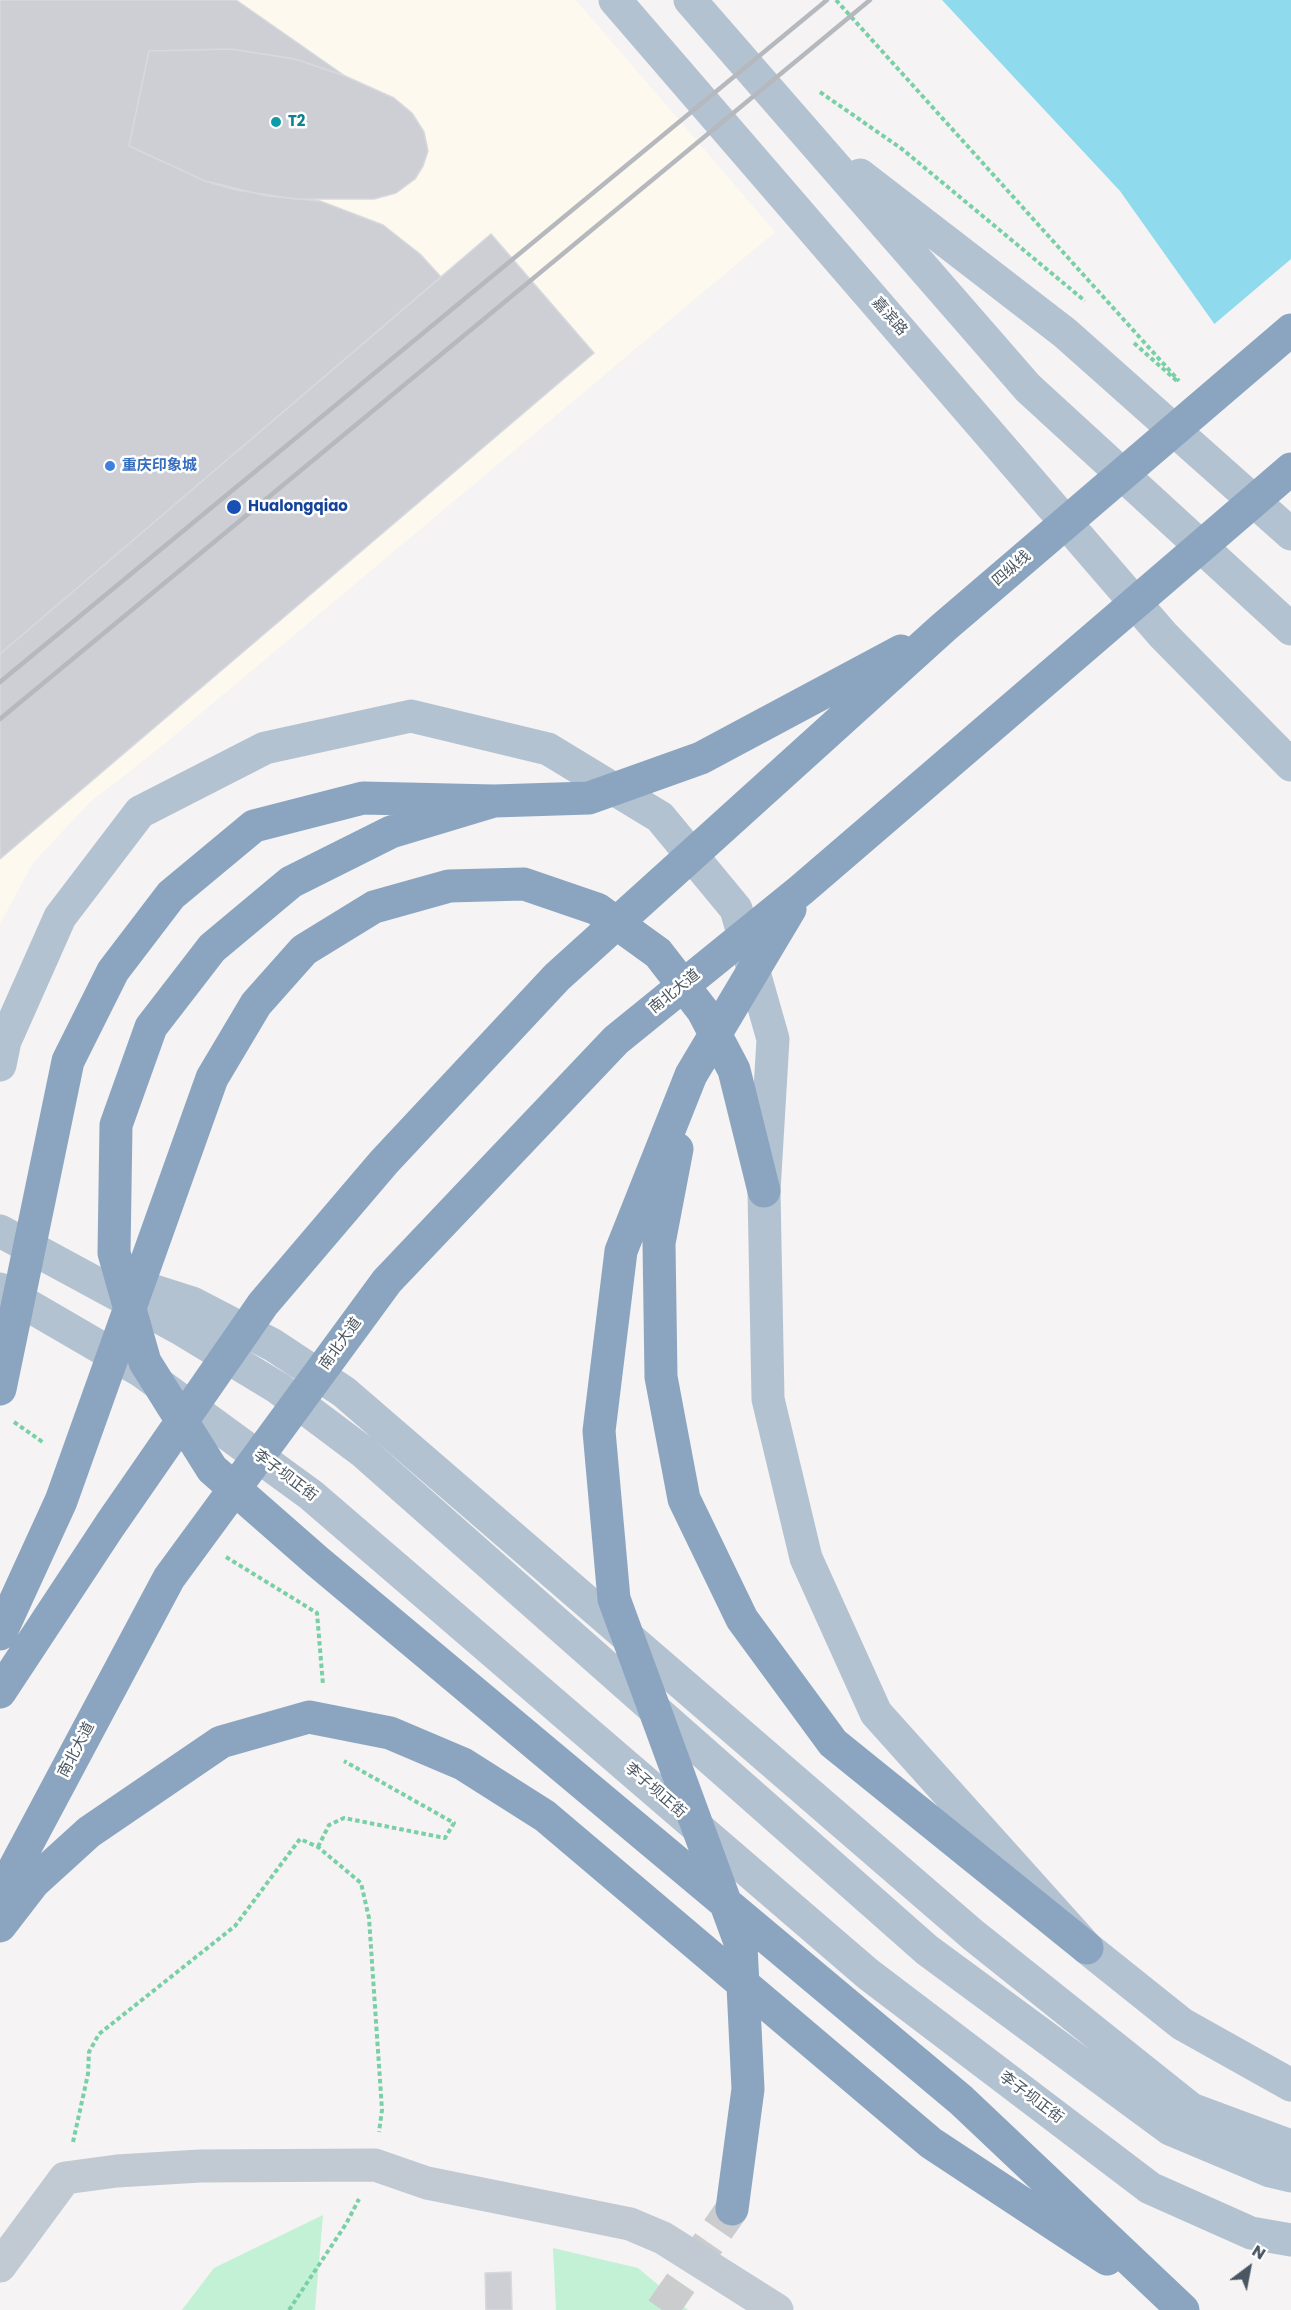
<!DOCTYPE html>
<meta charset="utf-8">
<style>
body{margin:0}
#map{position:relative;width:1291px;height:2310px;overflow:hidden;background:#f5f3f3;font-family:Poppins,sans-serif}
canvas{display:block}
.north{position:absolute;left:1219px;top:2238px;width:60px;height:60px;-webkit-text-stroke:4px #fff;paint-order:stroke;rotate:32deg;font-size:16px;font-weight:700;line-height:24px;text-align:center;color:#4a5661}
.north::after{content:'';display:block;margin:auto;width:21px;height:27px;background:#4a5661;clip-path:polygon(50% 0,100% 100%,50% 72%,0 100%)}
</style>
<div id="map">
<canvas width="1291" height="2310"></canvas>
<div class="north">N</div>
</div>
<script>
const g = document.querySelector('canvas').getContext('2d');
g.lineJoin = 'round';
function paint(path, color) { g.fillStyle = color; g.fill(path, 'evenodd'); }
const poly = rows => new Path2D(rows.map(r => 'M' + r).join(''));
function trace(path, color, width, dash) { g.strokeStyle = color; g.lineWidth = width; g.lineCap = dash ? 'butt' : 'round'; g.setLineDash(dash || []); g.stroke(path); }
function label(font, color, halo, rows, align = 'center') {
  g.font = font + ' Poppins,"Noto Sans SC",sans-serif'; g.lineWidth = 5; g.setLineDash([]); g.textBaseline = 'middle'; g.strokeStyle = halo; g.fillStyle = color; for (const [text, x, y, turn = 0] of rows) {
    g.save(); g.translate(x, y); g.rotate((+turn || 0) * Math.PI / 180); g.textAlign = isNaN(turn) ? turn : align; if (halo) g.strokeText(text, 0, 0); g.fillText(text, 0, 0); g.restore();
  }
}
const commercial = poly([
 [0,0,576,0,775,232,157,750,89,803,33,863,0,924]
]);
const green = poly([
 [323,2215,315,2310,182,2310,214,2268],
 [553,2248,638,2268,688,2310,556,2310]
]);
const water = poly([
 [942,0,1291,0,1291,432,1120,191]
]);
const pier = poly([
 [1291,259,1291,435,1212,326]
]);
const building = poly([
 [0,0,236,0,345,76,295,59,231,49,149,51,129,146,205,181,267,196,320,201,383,225,420,254,441,277,0,654,0,0],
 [231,49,295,59,345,76,394,98,412,113,424,132,428,151,423,166,415,179,396,193,374,199,295,199,236,190,205,181,129,146,149,51,231,49],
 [491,234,594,353,0,859,0,654,491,234],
 [511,2272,512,2310,486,2310,485,2273,511,2272]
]);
const highwayTunnel = poly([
 [662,2310,732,2209]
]);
const path = poly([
 [836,0,1179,381],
 [820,92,902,149,1085,301],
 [1134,343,1178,382],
 [14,1422,44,1443],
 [226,1557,317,1613,323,1685],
 [318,1847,329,1825,344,1818,445,1838,454,1823,344,1761],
 [73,2142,88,2074,89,2052,99,2034,235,1926,300,1839,318,1847,361,1883,369,1918,382,2110,379,2132],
 [289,2310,346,2224,359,2199]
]);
const minor = poly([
 [0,2266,65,2178,117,2171,200,2166,375,2165,427,2183,630,2224,663,2238,777,2310]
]);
const major = poly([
 [615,0,1163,635,1291,765],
 [690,0,1028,388,1291,629],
 [860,175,1065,333,1291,534],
 [0,1065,5,1041,60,917,140,812,265,748,411,716,548,749,660,817,736,909,773,1039,764,1191,768,1399,806,1558,876,1713,1087,1948,1182,2024,1291,2085],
 [0,1231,179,1328,278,1388,362,1451,927,1950,1170,2129,1270,2171,1291,2176],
 [126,1282,192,1303,273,1345,344,1392,973,1935,1191,2109,1291,2146],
 [0,1289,141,1371,311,1495,868,1974,1150,2188,1251,2233,1291,2240]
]);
const highway = poly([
 [494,801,391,832,291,882,212,948,151,1027,116,1125,114,1253,145,1362,212,1469,317,1561,961,2100,1183,2310],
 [677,1149,659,1243,661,1377,684,1499,742,1619,833,1743,1087,1948],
 [0,1389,68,1061,113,971,171,895,254,826,363,798,494,801,589,798,701,758,901,651],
 [0,1634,61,1501,212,1078,256,1004,304,950,374,907,449,886,524,884,597,909,658,953,703,1011,734,1070,764,1191],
 [0,1692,110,1525,263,1304,384,1162,557,977,944,627,1291,330],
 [0,1895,169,1578,387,1281,616,1040,801,890,1291,469],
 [0,1926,34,1882,89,1832,221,1742,309,1717,390,1733,463,1764,545,1816,931,2143,1107,2259],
 [732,2209,748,2089,741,1945,614,1599,599,1431,621,1251,691,1075,790,909]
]);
const rail = poly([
 [0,682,827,0],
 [0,719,870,0]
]);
const markers = [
 [276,122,6,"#0f9aa8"],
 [110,466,6,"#3f7fe0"],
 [234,507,8,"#1a4fb4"]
];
const cultureNames = [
 ["T2",288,122]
];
const streetNames = [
 ["嘉滨路",889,317,49],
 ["四纵线",1012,569,-41],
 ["南北大道",675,992,-39],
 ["南北大道",341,1344,-54],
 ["李子坝正街",285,1476,37],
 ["南北大道",77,1750,-62],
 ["李子坝正街",655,1791,41],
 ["李子坝正街",1031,2098,37]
];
const shopNames = [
 ["重庆印象城",122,466]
];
const transitNames = [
 ["Hualongqiao",248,507]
];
paint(commercial, '#fdf9ef');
paint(green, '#c3f1d5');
paint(water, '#90daee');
paint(pier, '#f5f3f3');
paint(building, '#cdcfd5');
trace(building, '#d7d9de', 1.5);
trace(highwayTunnel, '#caccce', 33, [33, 16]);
trace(path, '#7ad0a6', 4, [4.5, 3]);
trace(minor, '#c1cad2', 33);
trace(major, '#b3c2d1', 33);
trace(highway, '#8ba5c1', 33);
trace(rail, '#b5b8bd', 4.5);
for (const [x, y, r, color] of markers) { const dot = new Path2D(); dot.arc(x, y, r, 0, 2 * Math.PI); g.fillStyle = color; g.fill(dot); trace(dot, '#fff', 2); }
label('bold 15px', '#0d838f', '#fff', cultureNames, 'left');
label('15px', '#4a5661', '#fff', streetNames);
label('bold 15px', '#366cbe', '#fff', shopNames, 'left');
label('bold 15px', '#164399', '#fff', transitNames, 'left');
</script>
